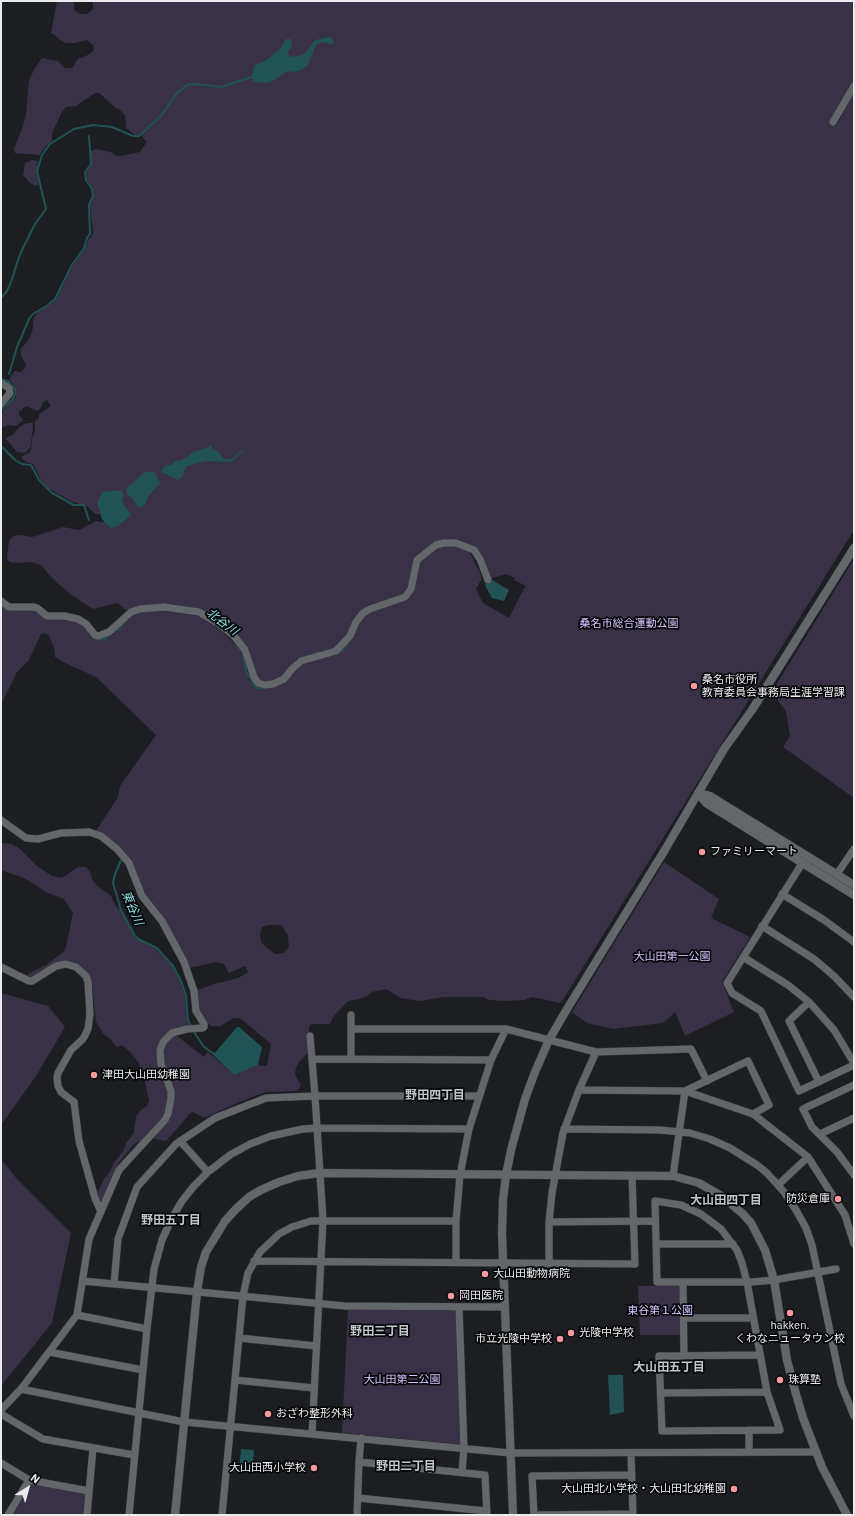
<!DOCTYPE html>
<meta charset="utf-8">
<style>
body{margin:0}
#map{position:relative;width:855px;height:1516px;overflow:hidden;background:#1c1e21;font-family:"IBM Plex Sans",sans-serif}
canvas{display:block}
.frame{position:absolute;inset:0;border:2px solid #eaebed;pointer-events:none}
.north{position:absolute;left:8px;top:1468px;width:40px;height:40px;-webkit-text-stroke:3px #070809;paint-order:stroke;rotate:37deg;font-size:11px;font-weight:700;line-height:16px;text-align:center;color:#eaebed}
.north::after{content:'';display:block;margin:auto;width:14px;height:18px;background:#eaebed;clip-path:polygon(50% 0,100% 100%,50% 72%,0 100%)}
</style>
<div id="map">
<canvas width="855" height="1516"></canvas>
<div class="frame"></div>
<div class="north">N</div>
</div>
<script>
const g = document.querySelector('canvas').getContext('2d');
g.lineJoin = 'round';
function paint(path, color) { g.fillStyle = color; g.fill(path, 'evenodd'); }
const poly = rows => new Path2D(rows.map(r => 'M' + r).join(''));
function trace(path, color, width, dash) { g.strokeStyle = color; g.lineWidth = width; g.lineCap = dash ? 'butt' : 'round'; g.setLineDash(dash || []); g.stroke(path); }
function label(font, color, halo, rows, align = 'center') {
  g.font = font + ' "IBM Plex Sans","Noto Sans JP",sans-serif'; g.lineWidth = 3.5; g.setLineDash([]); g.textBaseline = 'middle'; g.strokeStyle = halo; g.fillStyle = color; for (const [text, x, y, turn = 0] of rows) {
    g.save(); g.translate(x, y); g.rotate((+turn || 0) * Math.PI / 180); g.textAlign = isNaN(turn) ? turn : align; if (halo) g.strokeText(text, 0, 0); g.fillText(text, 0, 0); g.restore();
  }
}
const green = poly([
 [57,1,74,1,74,10,80,14,87,14,93,9,93,1,854,1,854,80,830,121,836,126,854,93,854,530,561,1003,532,997,525,1000,505,1001,489,1000,483,997,444,997,419,1001,401,998,386,989,372,992,367,996,359,999,348,1001,333,1017,330,1024,311,1024,309,1027,309,1052,299,1062,296,1068,295,1074,301,1086,297,1091,266,1092,244,1100,204,1118,193,1112,190,1113,176,1130,166,1141,155,1139,154,1137,167,1121,172,1107,173,1090,171,1081,162,1060,163,1049,170,1038,176,1035,204,1057,208,1052,234,1075,258,1065,267,1066,271,1044,240,1018,234,1018,220,1026,211,1026,200,1015,197,1011,195,991,214,984,238,978,247,973,248,971,245,966,229,973,224,964,216,962,189,968,162,920,143,895,126,854,110,840,96,831,118,797,120,786,156,735,96,677,63,662,55,657,55,651,49,635,44,633,41,634,29,660,17,672,1,705,1,607,10,611,25,610,31,610,48,619,63,620,76,622,84,627,92,638,99,641,111,636,124,625,132,615,138,613,162,611,198,616,204,619,222,632,238,647,242,652,248,679,252,685,259,689,275,687,284,683,299,667,305,663,339,654,351,642,359,625,364,617,372,612,402,602,412,595,414,588,420,560,438,548,457,546,470,553,481,575,481,580,476,589,483,603,509,618,522,592,526,586,514,580,515,578,506,574,489,579,481,554,474,549,458,541,439,543,421,554,416,558,409,590,405,595,369,608,362,612,354,623,350,633,336,650,304,658,296,663,282,679,273,683,262,683,257,680,254,674,244,646,229,630,206,613,187,608,163,605,146,606,126,610,117,603,93,609,70,594,53,579,41,565,31,562,17,563,10,562,7,559,9,540,14,536,20,535,32,537,63,527,79,530,96,521,104,522,100,514,95,514,87,506,73,502,49,489,41,480,33,464,26,462,21,457,30,452,31,448,32,438,35,431,35,422,39,418,39,414,51,406,47,400,43,402,40,409,37,411,26,406,19,412,19,415,23,420,16,426,8,425,1,428,1,414,5,408,16,397,17,390,10,380,11,375,15,371,21,372,24,369,26,365,21,356,21,349,30,337,33,328,33,319,38,312,54,302,58,296,74,264,84,250,88,240,92,236,93,231,90,206,94,196,93,189,87,179,86,172,91,165,91,151,95,149,111,152,117,156,121,156,140,152,147,142,140,134,135,135,126,128,125,115,119,109,116,108,99,93,95,93,76,106,66,107,62,112,52,133,52,141,45,147,40,155,15,153,14,149,22,129,26,114,29,80,35,68,42,58,58,61,65,68,72,68,78,59,88,55,94,50,93,45,87,40,74,43,66,43,60,40,55,35,51,33],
 [269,925,281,925,288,935,289,947,284,953,275,954,268,949,261,942,260,933,262,927],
 [32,160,38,161,36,173,39,184,36,186,29,182,23,175,25,163],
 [29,423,33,423,33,428,30,448,25,453,17,452,6,439,6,438,13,435,18,428,24,424],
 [854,559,854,798,783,747,790,736,786,711,778,701,778,695,773,690],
 [1,843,12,844,19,848,38,867,52,876,62,878,78,867,86,867,90,872,92,879,96,885,111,896,115,905,121,911,135,938,156,949,172,966,181,982,185,996,187,1020,189,1026,180,1027,157,1050,158,1065,165,1079,169,1096,165,1114,159,1122,140,1143,138,1141,134,1144,117,1165,115,1175,102,1202,99,1198,98,1192,104,1179,110,1172,114,1163,124,1150,126,1143,134,1133,136,1117,140,1111,147,1106,149,1101,145,1082,139,1063,131,1053,122,1045,118,1047,116,1046,108,1037,104,1035,96,1022,92,985,89,977,80,965,69,961,56,962,32,977,28,978,24,976,46,965,63,952,66,947,73,913,64,899,48,893,24,878,1,870],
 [664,862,719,899,711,918,750,937,722,982,734,1012,685,1036,675,1012,663,1023,613,1029,587,1023,572,1012],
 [1,993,48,1006,65,1027,36,1076,1,1125],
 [1,1159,17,1179,71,1233,52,1323,1,1386],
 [638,1286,679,1286,681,1288,681,1335,640,1335],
 [348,1309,455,1310,456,1312,461,1443,459,1444,342,1433],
 [32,1483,85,1493,86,1495,84,1515,14,1515,13,1512,30,1484]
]);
const water = poly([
 [329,37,332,38,334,42,332,44,323,42,316,45,308,65,301,70,294,72,287,71,275,80,267,83,255,82,253,81,252,74,255,65,267,60,280,49,286,39,290,39,292,41,292,45,288,52,289,56,292,57,302,55,305,53,315,40],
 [211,444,212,449,219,452,222,457,226,460,233,458,243,449,244,450,231,462,207,461,193,464,186,467,182,477,178,480,166,474,162,473,161,471,166,465,171,465,176,460,179,461,186,458,194,452,209,447],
 [154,471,160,483,147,498,145,505,139,508,131,497,127,495,126,488,133,483,143,473],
 [122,490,124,497,122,499,123,504,131,515,118,526,111,528,107,525,102,519,97,502,103,492],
 [492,580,509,590,504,601,492,598,485,585],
 [237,1027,239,1027,262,1047,258,1065,234,1075,213,1055],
 [608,1375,623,1375,624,1412,610,1415],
 [241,1449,254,1450,252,1473,239,1471]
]);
const stream = poly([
 [1,298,7,291,11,282,19,257,24,246,35,224,46,209,37,171,42,155,50,144,74,129,93,125,112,127,133,136,139,136,160,117,177,93,187,85,194,84,221,87,252,77],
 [9,374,17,347,29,319,33,314,48,305,55,299,72,265,84,248,87,238,90,234,89,205,93,196,92,189,86,180,85,172,91,164,89,136],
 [1,379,8,381,15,389,16,393,12,400,4,407,1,411],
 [1,446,15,460,22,464,31,465,39,480,52,493,74,505,84,505,89,520],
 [1,606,7,610,11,610],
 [93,638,100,640,105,638,119,629,127,620],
 [337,654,343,650,351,640],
 [243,655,246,671,253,685,257,688,264,688],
 [122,858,115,874,113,883,121,910,135,936,140,940,157,948,173,966,181,981,186,995,188,1020,194,1032,204,1047,214,1054]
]);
const minor = poly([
 [833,122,854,86],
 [1,383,9,388,10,393,1,404],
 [1,601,9,607,33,607,37,608,47,616,64,616,78,619,86,624,95,635,98,636,109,632,131,612,140,609,164,607,199,612,219,624,234,636,245,650,254,677,258,683,265,685,273,684,284,679,292,669,301,661,336,651,350,636,356,622,363,613,370,609,405,597,411,589,417,560,436,545,444,543,456,543,474,550,480,559,488,580],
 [1,820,26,838,38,839,61,833,89,832,101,836,117,849,129,863,142,896,162,921,184,962,194,991,196,1011,204,1024,204,1027,202,1028,187,1029,172,1033,163,1042,160,1050,161,1064,171,1091,171,1098,168,1114,165,1120,119,1170,89,1239,77,1315,21,1389,1,1410],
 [803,862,727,983,732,993,761,1011,799,1091,854,1065],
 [837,874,854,849],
 [782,894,824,920,854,942],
 [762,926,814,959,834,976,854,997],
 [743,957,788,985,809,1002,834,1030,854,1063],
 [1,967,29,981,32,981,56,966,66,964,76,967,86,976,88,982,90,1014,88,1029,83,1039,71,1050,58,1073,57,1078,58,1086,61,1092,74,1102,79,1141,95,1198,101,1212],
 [809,1002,789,1021,819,1082],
 [351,1029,351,1015],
 [310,1036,315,1096,323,1220,312,1434],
 [312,1059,491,1060],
 [351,1059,351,1029,506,1029,596,1052,691,1049,707,1081],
 [854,1085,803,1109,812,1127,837,1152,854,1175],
 [579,1090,685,1091,753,1114,808,1157,845,1215,854,1244],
 [685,1091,748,1061,769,1105,753,1114],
 [564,1129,660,1130,690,1133,710,1139,730,1148,757,1165,767,1173,784,1192,796,1210,806,1228,812,1245,841,1384,854,1416],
 [820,1134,854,1118],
 [180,1141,208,1172],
 [673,1176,685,1091],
 [778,1185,808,1157],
 [549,1222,655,1221],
 [656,1244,733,1244],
 [254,1261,635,1264,632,1176],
 [456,1263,456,1221,460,1175,469,1129,491,1060,506,1029],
 [549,1264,549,1222,552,1193,563,1133,579,1090,596,1052],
 [83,1281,345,1306,504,1307],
 [683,1282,684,1356],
 [114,1284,118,1239,137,1187,176,1144,215,1118,266,1098,315,1096,479,1096],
 [459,1307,464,1448,462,1472],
 [77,1315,147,1329,129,1515],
 [684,1318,753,1318],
 [147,1329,154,1269,162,1240,171,1220,182,1201,194,1186,208,1172,230,1155,250,1144,271,1136,303,1129,317,1128,469,1129],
 [239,1338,316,1346],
 [49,1352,143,1370],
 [760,1355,659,1356,662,1431,780,1430,767,1392,747,1282,742,1263,737,1250,721,1229,701,1214,681,1205,655,1201,657,1282,752,1282,774,1280,836,1269],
 [235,1380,314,1388],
 [21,1389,184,1422,510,1453,816,1452],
 [661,1393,767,1392],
 [1,1414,43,1439,134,1455],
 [749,1430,749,1452],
 [631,1453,633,1515],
 [359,1462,361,1438],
 [1,1463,29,1480,89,1491],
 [358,1498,486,1511],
 [8,1515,29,1480],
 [87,1515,93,1448],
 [222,1515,243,1296,248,1273,260,1252,279,1234,292,1227,311,1221,456,1221],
 [357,1515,359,1462,485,1475,487,1515],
 [534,1515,532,1476,632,1475],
 [536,1515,633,1514]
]);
const tertiary = poly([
 [698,793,706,803,854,895],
 [698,793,710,796,854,885],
 [175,1515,197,1292,201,1267,206,1252,225,1221,236,1209,249,1197,261,1190,279,1182,298,1176,319,1173,673,1176,699,1183,723,1197,743,1214,751,1223,765,1250,774,1280,787,1360,794,1387,803,1418,822,1467,847,1515],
 [513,1515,502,1233,503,1200,506,1175,511,1150,525,1099,535,1072,549,1040,567,1009,663,853,724,749,752,710,854,548]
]);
const markers = [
 [694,686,4,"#f49aa0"],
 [702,852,4,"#f49aa0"],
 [94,1075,4,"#f49aa0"],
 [838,1199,4,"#f49aa0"],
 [485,1274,4,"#f49aa0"],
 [451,1296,4,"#f49aa0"],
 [790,1313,4,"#f49aa0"],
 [571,1333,4,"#f49aa0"],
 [560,1339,4,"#f49aa0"],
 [780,1380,4,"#f49aa0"],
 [268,1414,4,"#f49aa0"],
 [314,1468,4,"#f49aa0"],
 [734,1489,4,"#f49aa0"]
];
const parkNames = [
 ["桑名市総合運動公園",629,624],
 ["大山田第一公園",672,957],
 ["東谷第１公園",660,1311],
 ["大山田第二公園",402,1380]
];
const poiNames = [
 ["桑名市役所",702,680],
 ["教育委員会事務局生涯学習課",702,693],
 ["ファミリーマート",710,852],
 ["津田大山田幼稚園",102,1075],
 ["防災倉庫",830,1199,"right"],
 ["大山田動物病院",493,1274],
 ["岡田医院",459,1296],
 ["hakken.",790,1326,"center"],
 ["くわなニュータウン校",790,1339,"center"],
 ["光陵中学校",579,1333],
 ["市立光陵中学校",552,1339,"right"],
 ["珠算塾",788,1380],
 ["おざわ整形外科",276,1414],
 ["大山田西小学校",306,1468,"right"],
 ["大山田北小学校・大山田北幼稚園",726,1489,"right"]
];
const waterNames = [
 ["北谷川",222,622,37],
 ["東谷川",132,908,67]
];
const neighbourhoodNames = [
 ["野田四丁目",435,1096],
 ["大山田四丁目",726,1201],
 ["野田五丁目",171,1221],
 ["野田三丁目",380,1332],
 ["大山田五丁目",669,1368],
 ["野田二丁目",406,1467]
];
paint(green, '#393246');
paint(water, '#225354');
trace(stream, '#225354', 2);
trace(minor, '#383a3d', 8);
trace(tertiary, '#383a3d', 9);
trace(minor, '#64676a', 7);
trace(tertiary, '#64676a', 8);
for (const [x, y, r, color] of markers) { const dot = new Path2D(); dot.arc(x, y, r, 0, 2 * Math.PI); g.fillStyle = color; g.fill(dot); trace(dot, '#070809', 1.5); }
label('11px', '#d6c3fe', '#070809', parkNames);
label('11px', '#eaebed', '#070809', poiNames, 'left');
label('italic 12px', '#8ce1e3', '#070809', waterNames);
label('bold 12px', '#c1c4c8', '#070809', neighbourhoodNames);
</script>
